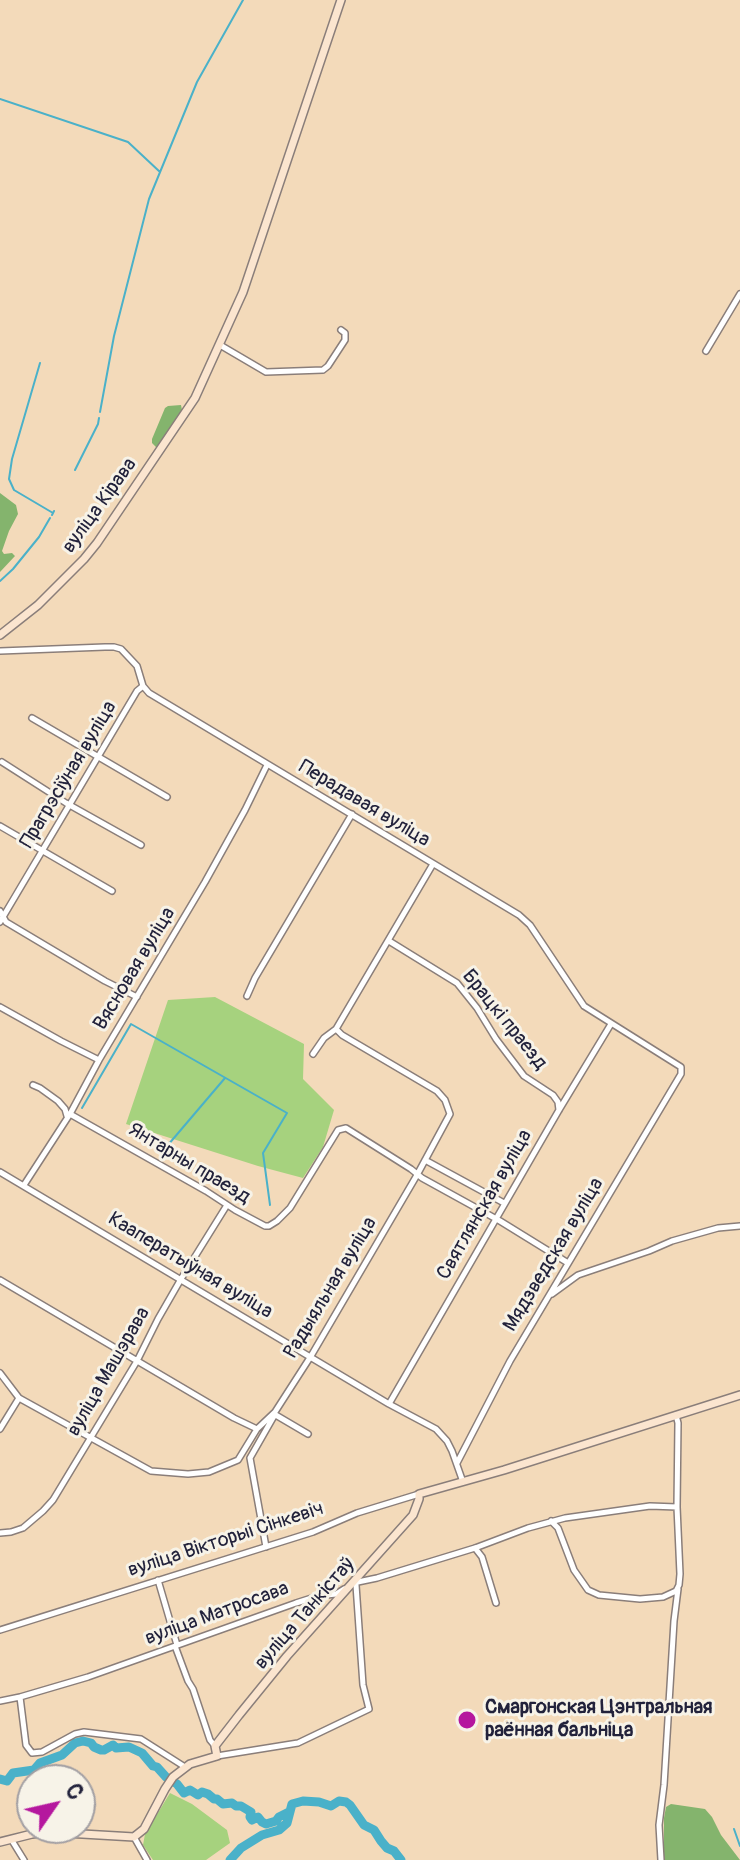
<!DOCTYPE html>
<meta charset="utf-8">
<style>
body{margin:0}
#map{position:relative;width:740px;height:1860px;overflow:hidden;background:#f3daba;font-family:Pangolin,sans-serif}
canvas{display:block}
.north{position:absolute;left:16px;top:1764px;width:80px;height:80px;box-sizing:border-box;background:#f7f3e8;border:2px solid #a29fa3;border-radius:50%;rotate:56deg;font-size:22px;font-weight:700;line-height:32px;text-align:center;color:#22223b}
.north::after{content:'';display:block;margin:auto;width:28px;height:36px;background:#b5179e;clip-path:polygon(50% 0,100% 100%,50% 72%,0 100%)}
</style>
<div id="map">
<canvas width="740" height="1860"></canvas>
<div class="north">С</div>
</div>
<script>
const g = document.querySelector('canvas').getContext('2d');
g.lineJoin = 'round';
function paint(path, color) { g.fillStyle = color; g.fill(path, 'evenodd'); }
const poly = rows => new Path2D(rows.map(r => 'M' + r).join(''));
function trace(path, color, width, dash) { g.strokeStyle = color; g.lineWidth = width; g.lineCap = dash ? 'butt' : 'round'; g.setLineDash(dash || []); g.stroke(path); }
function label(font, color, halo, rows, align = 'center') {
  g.font = font + ' Pangolin,sans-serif'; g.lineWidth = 6; g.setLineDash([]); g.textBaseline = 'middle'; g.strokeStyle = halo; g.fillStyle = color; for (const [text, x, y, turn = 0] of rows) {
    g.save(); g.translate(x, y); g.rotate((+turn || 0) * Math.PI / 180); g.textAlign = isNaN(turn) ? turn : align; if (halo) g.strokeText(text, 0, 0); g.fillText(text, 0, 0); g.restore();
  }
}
const green = poly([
 [215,997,304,1044,303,1079,334,1110,323,1147,303,1178,258,1166,126,1124,168,1000],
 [170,1793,192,1804,227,1830,230,1843,206,1860,153,1860,143,1845,145,1834]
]);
const forest = poly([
 [181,405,182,410,157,448,152,443,152,439,165,408,168,406],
 [0,493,16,505,18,514,9,531,2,551,4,554,12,553,15,556,0,572],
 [671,1804,705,1809,712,1817,721,1835,740,1860,664,1860,664,1818,666,1807]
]);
const stream = poly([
 [0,99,128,142,160,172],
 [40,363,12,459,9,479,14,490,53,513],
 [100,412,114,336,149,199,197,82,243,0],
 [75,470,98,424,99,418],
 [52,515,54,511],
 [0,581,13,569,39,537,50,518],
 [82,1108,131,1024,287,1113,263,1153,270,1205],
 [162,1152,225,1078],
 [734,1829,740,1846]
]);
const river = poly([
 [0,1779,7,1781,13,1773,34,1770,40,1763,62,1755,75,1743,83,1741,91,1743,94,1747,101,1750,104,1750,113,1745,116,1748,129,1747,142,1753,153,1766,157,1767,166,1777,177,1784,184,1793,190,1790,198,1795,202,1792,208,1794,214,1799,217,1799,223,1804,232,1803,236,1806,241,1806,251,1812,250,1817,252,1820,258,1817,262,1822,266,1824,276,1821,279,1817,289,1812],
 [230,1860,241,1848,262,1835,279,1830,287,1823,292,1804,303,1801,319,1802,331,1806,339,1801,346,1802,350,1805,364,1825,374,1830,381,1841,387,1848,394,1851,401,1860]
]);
const street = poly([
 [220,345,266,372,323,370,328,366,345,340,345,333,341,330],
 [706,351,740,294],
 [0,651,105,647,114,647,121,649,137,666,143,686,149,693,519,915,530,925,584,1006,681,1067,681,1074,510,1361,457,1463],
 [32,718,167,797],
 [2,762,66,803,141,845],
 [0,826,112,891],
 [0,911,6,922,105,981,137,997],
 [0,922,137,691,143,686],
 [389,941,457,983,477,1008,496,1039,524,1076,553,1095,558,1102,559,1110],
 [247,996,255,978,352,814],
 [0,1007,61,1041,99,1060],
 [313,1054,324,1038,336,1029,433,864],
 [33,1085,40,1088,58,1101,65,1109,67,1116],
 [70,1114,206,1191,235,1210,265,1226,269,1226,277,1221,290,1208,338,1130,346,1128,411,1169,422,1178,500,1221,568,1263],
 [425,1160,504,1203],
 [0,1172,389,1404,436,1429,447,1441,452,1451,463,1482],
 [24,1185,70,1114,99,1060,205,882,245,810,267,765],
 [0,1280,234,1418,257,1429],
 [552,1294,578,1275,649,1251,672,1241,718,1228,740,1226],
 [0,1373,19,1398,151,1471,188,1474,209,1472,238,1460,257,1429,275,1412,311,1356,417,1175,450,1114,445,1100,437,1091,342,1035,336,1029],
 [389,1404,559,1110,611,1024],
 [274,1414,308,1434],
 [0,1429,19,1398],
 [551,1521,558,1528,574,1570,588,1590,599,1595,640,1599,663,1597,676,1591,679,1585,680,1574,677,1507,678,1423,676,1415],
 [0,1533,11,1532,23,1528,43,1511,53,1500,137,1361,158,1319,181,1279,227,1205],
 [266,1547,250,1458,274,1416],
 [475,1548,482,1557,496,1603],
 [158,1580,177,1645],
 [353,1583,377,1578,475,1548,528,1528,565,1518,650,1506,677,1507],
 [0,1630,313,1532,357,1513,419,1494],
 [175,1646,188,1681,193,1689,210,1740,215,1746],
 [20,1697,26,1745,32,1753,42,1752,75,1734,84,1732,141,1739,185,1767],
 [0,1701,20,1697,88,1677,296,1603,318,1596,336,1594,344,1589],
 [217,1756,298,1743,369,1709,363,1685,356,1585,354,1583],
 [134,1837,147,1860],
 [11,1839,24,1860],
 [661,1860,659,1825,664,1785,674,1621,678,1589]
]);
const secondary = poly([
 [0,635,38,605,84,559,97,543,195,398,243,292,341,0],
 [0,1842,32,1834,48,1832,134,1837,144,1829,165,1789,173,1777,190,1764,217,1756,215,1746,239,1715,287,1656,413,1515,419,1499,419,1494,504,1470,740,1395]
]);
const markers = [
 [467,1720,10,"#b5179e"]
];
const streetNames = [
 ["вуліца Кірава",100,506,-54],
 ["Прагрэсіўная вуліца",69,775,-59],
 ["Перадавая вуліца",364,804,31],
 ["Вясновая вуліца",135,969,-59],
 ["Брацкі праезд",504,1020,51],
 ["Янтарны праезд",189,1164,31],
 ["Святлянская вуліца",485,1205,-60],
 ["Мядзведская вуліца",554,1255,-59],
 ["Кааператыўная вуліца",190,1266,31],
 ["Радыяльная вуліца",331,1288,-59],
 ["вуліца Машэрава",109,1372,-60],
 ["вуліца Вікторыі Сінкевіч",226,1540,-18],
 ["вуліца Матросава",217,1614,-20],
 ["вуліца Танкістаў",305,1614,-49]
];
const poiNames = [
 ["Смаргонская Цэнтральная",485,1708],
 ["раённая бальніца",485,1731]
];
paint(green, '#a6d27e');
paint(forest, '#84b46d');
trace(stream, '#4ab1c9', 2);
trace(river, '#4ab1c9', 9);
trace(street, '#8a7e7a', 8);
trace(secondary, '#8a7e7a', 10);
trace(street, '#fff', 5);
trace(secondary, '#fbe5cf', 7);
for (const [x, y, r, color] of markers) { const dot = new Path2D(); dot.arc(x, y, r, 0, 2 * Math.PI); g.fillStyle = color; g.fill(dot); trace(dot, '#f7f3e8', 3); }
label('20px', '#22223b', '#f7f3e8', streetNames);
label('bold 20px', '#22223b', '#f7f3e8', poiNames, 'left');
</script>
